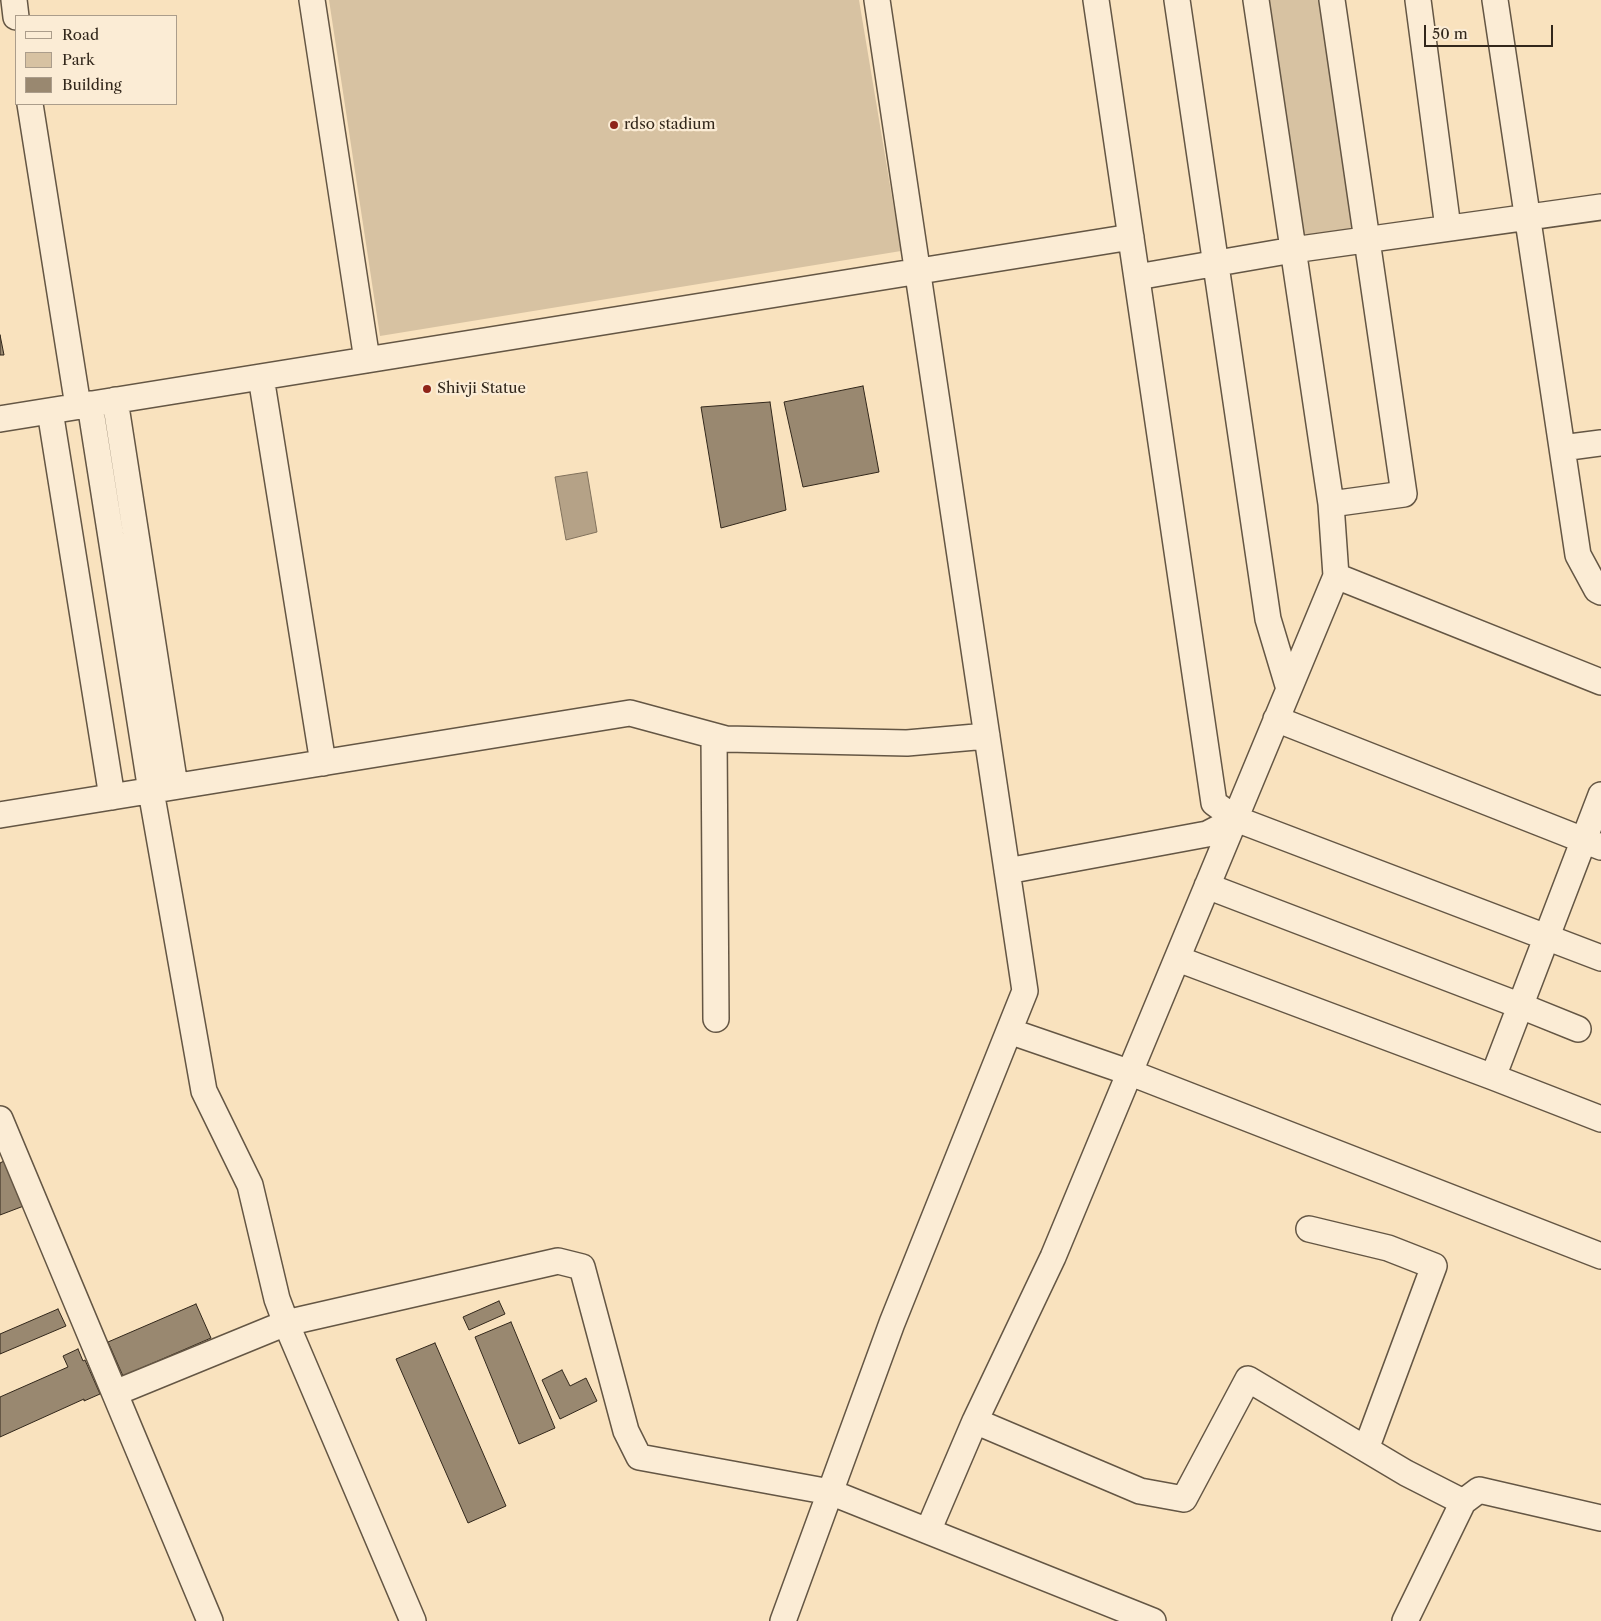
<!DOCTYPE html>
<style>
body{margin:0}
#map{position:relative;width:1601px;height:1621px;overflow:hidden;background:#f9e2be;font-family:"Libre Caslon Text",serif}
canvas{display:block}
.legend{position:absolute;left:15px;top:15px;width:162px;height:90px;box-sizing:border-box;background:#fbecd5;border:1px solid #ab9d8b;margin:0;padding:6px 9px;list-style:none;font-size:15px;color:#32271b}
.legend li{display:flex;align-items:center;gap:10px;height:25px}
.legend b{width:25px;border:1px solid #ab9d8b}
.scale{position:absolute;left:1424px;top:25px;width:129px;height:22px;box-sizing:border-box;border:2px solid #32271b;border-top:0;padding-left:6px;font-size:15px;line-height:18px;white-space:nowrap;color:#32271b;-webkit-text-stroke:4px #fbecd5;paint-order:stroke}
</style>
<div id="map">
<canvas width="1601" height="1621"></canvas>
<ul class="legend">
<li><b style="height:6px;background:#fbecd5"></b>Road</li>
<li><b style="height:14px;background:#d7c2a2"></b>Park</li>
<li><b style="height:14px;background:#998870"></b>Building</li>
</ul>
<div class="scale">50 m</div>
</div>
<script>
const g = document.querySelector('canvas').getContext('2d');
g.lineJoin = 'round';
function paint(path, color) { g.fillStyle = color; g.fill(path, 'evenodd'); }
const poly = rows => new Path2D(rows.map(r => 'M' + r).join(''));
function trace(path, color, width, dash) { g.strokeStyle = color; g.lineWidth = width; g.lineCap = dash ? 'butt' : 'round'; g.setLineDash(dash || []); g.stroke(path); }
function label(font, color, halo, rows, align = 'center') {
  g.font = font + ' "Libre Caslon Text",serif'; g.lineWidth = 4.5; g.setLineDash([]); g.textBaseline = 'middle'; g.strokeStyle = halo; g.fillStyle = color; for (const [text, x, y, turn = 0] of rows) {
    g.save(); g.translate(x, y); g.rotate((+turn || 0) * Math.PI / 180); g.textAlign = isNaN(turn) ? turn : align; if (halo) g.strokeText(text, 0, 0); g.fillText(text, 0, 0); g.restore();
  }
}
const green = poly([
 [329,0,859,0,901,251,380,336],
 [1266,0,1322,0,1358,230,1299,235]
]);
const water = poly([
 [587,472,597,532,566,540,555,477,587,472]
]);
const building = poly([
 [0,335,4,355,0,355,0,335],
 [863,386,879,472,803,487,784,402,863,386],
 [770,402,786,510,721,528,701,407,770,402],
 [8,1159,29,1204,0,1215,0,1163,8,1159],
 [499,1301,505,1314,469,1330,463,1317,499,1301],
 [196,1304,211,1338,123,1376,108,1342,196,1304],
 [58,1309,66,1326,0,1354,0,1334,58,1309],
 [511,1322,555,1428,519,1444,475,1337,511,1322],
 [435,1343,506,1506,468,1523,396,1359,435,1343],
 [78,1349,83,1361,85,1360,100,1394,84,1401,84,1399,0,1437,0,1397,68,1367,63,1356,78,1349],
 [562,1370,570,1386,586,1378,597,1401,560,1419,542,1380,562,1370]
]);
const minor = poly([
 [14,0,16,17],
 [312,0,367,360],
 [1096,0,1214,803,1236,819,1601,958],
 [1177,0,1268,619,1289,689],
 [1418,0,1448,228],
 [1495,0,1578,555,1597,590,1601,592],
 [30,104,78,406],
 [1137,277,1293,250,1601,207],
 [261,377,323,763],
 [115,400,175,786],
 [90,404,151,791,204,1091,250,1185,277,1299,286,1323,413,1621],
 [50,411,112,797],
 [0,419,1131,237],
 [1562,448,1601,443],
 [1331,504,1404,494,1332,0],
 [1336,576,1601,682],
 [1276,719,1601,847],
 [714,736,716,1019],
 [0,815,630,713,726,739,907,743,987,736],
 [1007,871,1207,834,1236,819],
 [1207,886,1521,1006,1578,1029],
 [1178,959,1493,1077,1601,1119],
 [1009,1031,1131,1073,1601,1256],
 [1493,1077,1601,795],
 [0,1119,210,1621],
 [1309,1229,1388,1248,1434,1266,1366,1449],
 [115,1393,286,1323,558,1261,582,1267,626,1431,639,1457,830,1492,1153,1621],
 [975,1421,1053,1257,1336,576,1331,504,1256,0],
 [1463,1502,1479,1490,1601,1518],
 [928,1531,975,1421,1140,1491,1184,1499,1248,1379,1406,1473,1463,1502,1405,1621],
 [783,1621,892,1323,1025,991,877,0]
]);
const markers = [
 [614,125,5,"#8f2418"],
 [427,389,5,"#8f2418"]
];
const poiNames = [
 ["rdso stadium",624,125],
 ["Shivji Statue",437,389]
];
paint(green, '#d7c2a2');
paint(water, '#b5a287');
trace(water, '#81715c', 1);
paint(building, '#998870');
trace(building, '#32271b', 1);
trace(minor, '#645644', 28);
trace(minor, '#fbecd5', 25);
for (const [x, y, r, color] of markers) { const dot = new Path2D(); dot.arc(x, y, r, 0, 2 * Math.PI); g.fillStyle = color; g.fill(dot); trace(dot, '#fbecd5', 2); }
label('15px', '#32271b', '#fbecd5', poiNames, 'left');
</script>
